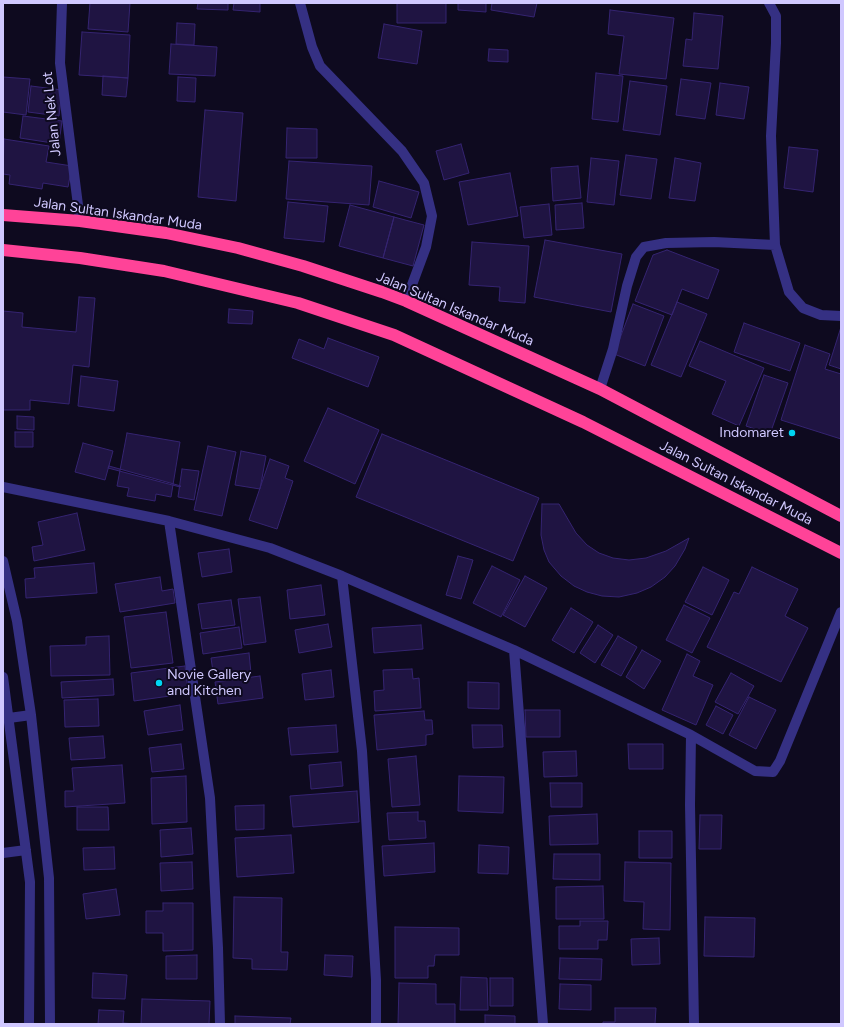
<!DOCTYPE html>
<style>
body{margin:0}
#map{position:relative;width:844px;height:1027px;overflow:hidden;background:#0e0a1f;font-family:Figtree,sans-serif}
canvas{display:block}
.frame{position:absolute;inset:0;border:4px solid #d0c8ff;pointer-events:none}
</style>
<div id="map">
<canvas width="844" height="1027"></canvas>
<div class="frame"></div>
</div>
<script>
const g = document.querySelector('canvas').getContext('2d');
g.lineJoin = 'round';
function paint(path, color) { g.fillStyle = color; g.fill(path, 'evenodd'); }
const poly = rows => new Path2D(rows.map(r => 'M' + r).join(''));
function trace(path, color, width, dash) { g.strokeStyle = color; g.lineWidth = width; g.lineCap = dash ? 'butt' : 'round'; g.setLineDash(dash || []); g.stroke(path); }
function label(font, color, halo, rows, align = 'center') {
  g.font = font + ' Figtree,sans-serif'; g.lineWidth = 4; g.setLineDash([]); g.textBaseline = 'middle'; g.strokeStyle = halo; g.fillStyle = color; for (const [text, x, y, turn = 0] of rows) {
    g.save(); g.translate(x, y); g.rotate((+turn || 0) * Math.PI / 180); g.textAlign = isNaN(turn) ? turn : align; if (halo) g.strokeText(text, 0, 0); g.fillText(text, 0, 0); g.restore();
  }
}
const building = poly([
 [90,3,130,3,128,32,88,29,90,3],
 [198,3,228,3,228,10,197,9,198,3],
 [234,3,260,3,260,12,233,10,234,3],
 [397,3,446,3,446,23,397,23,397,3],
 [458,3,486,3,486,12,458,10,458,3],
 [492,3,537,3,534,17,491,10,492,3],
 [610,10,674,18,666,79,619,74,624,36,608,34,610,10],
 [694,13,723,16,718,69,683,66,686,39,692,40,694,13],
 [177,23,195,24,194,45,176,44,177,23],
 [384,24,422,31,417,64,378,58,384,24],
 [82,32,130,35,128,78,79,75,82,32],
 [171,44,217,47,215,76,169,74,171,44],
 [489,49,508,50,508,62,488,61,489,49],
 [596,73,623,76,618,122,592,119,596,73],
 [103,76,128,78,126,97,102,95,103,76],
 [3,77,30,79,26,115,3,112,3,77],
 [178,77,196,78,195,102,177,101,178,77],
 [681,79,711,83,705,119,676,115,681,79],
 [630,81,667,86,660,135,623,130,630,81],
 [720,83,749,87,744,119,716,115,720,83],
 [31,86,62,90,59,116,28,112,31,86],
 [205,110,243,113,236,201,198,197,205,110],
 [23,116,62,121,59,144,20,138,23,116],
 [287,128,317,129,317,158,286,158,287,128],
 [4,139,49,146,46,162,72,166,68,187,43,183,42,189,9,184,10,175,3,174,4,139],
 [461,144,469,173,444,180,436,151,461,144],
 [789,147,818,150,813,192,784,188,789,147],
 [626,155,657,159,651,199,620,195,626,155],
 [591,158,619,161,614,205,587,202,591,158],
 [675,158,701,163,695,201,669,198,675,158],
 [289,161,372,166,369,205,286,199,289,161],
 [578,166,581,198,553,201,551,168,578,166],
 [510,173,518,216,468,225,459,182,510,173],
 [379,181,419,192,411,218,373,207,379,181],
 [288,202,328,206,324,242,284,238,288,202],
 [582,203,584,228,556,230,555,205,582,203],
 [549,204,552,235,524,238,520,207,549,204],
 [350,205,394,217,383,258,339,246,350,205],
 [394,217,424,225,413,266,383,258,394,217],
 [545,240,622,254,611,312,534,297,545,240],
 [472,242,529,246,525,303,499,301,500,287,469,285,472,242],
 [667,250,719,270,708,299,682,289,672,315,635,301,653,255,667,250],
 [79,297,95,298,89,367,73,365,69,404,30,400,30,410,3,410,3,311,23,313,22,327,76,332,79,297],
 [677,302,707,314,681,377,651,365,677,302],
 [633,304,664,316,645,366,614,354,633,304],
 [229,309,253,311,252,324,228,323,229,309],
 [744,323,800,343,790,371,734,352,744,323],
 [841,327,841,369,829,365,841,327],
 [328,338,379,357,368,387,292,358,299,339,324,349,328,338],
 [700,341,764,368,739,426,712,414,726,381,689,366,700,341],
 [805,345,830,354,825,369,841,374,841,439,781,420,805,345],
 [764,375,788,383,770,434,746,426,764,375],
 [81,376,118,381,114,411,78,406,81,376],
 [328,408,379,430,355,484,304,461,328,408],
 [17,416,34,417,34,430,17,429,17,416],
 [15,432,33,432,33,447,15,447,15,432],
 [127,433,180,442,171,497,156,494,155,501,127,496,129,488,117,486,127,433],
 [382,434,539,498,513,561,356,497,382,434],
 [83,443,113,451,105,480,75,472,83,443],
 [208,446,236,452,222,516,194,510,208,446],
 [241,451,266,456,260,489,235,485,241,451],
 [270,459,289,466,285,478,293,481,277,529,249,520,270,459],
 [109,466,181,486,180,487,108,468,109,466],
 [182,469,199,471,194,500,178,497,182,469],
 [542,504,559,504,576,533,587,545,599,553,613,558,629,560,646,558,666,551,689,538,685,549,675,566,665,577,651,587,637,593,619,597,602,596,587,592,574,586,561,576,549,562,544,550,541,535,542,504],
 [77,513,85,550,34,561,32,547,43,545,38,522,77,513],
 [229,549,232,572,202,577,198,553,229,549],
 [458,556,473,560,461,599,446,595,458,556],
 [94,563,97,593,26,598,25,579,35,578,34,568,94,563],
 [492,566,520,580,501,617,473,603,492,566],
 [703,567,729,580,712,615,685,602,703,567],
 [752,567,798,589,785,616,808,628,781,682,707,647,734,592,739,594,752,567],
 [525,576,547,588,525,627,503,615,525,576],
 [160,577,162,591,173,589,175,603,120,612,115,584,160,577],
 [321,585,325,615,290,619,287,590,321,585],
 [260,597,266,642,244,645,238,599,260,597],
 [231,600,235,625,202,629,198,604,231,600],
 [684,605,710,618,692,653,666,640,684,605],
 [571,608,593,622,574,653,552,640,571,608],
 [166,612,173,663,131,668,124,617,166,612],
 [328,624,332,647,299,653,295,630,328,624],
 [421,625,423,649,374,653,372,628,421,625],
 [598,625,613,635,595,663,580,653,598,625],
 [239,627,242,648,203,654,200,633,239,627],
 [109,636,110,675,51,676,50,646,86,645,86,637,109,636],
 [618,636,637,647,621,676,601,665,618,636],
 [642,650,661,661,644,689,626,677,642,650],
 [249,653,251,673,214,678,211,658,249,653],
 [687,654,700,661,693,676,713,685,696,725,662,710,687,654],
 [185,666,188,690,176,691,177,695,134,701,131,673,185,666],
 [412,669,413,679,419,678,421,708,375,711,374,691,384,690,383,670,412,669],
 [331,670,334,697,305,700,302,674,331,670],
 [731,673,754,686,738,714,715,702,731,673],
 [260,676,263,698,218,704,215,682,260,676],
 [113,679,114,695,62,698,61,682,113,679],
 [468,682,499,683,499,709,468,708,468,682],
 [749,697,776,710,756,749,729,735,749,697],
 [98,699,99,726,65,727,64,700,98,699],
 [180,705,183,730,148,735,144,711,180,705],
 [716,706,733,715,723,734,706,725,716,706],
 [525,710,560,710,560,737,526,737,525,710],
 [424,711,425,720,432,720,433,734,426,735,426,745,377,750,374,715,424,711],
 [336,725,338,752,291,755,288,728,336,725],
 [472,725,502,725,503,747,473,748,472,725],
 [103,736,105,758,71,760,69,738,103,736],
 [181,744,184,769,152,772,149,748,181,744],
 [628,744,663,744,663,769,629,769,628,744],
 [576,751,577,776,544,777,543,752,576,751],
 [416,756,420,805,392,807,388,759,416,756],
 [341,762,343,786,311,789,309,765,341,762],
 [122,765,125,803,65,807,65,791,74,791,72,768,122,765],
 [186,776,187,822,152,824,151,778,186,776],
 [459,776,504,777,503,813,458,811,459,776],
 [550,783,582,783,582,807,551,807,550,783],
 [357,791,359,822,293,827,290,796,357,791],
 [264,805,264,829,236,830,235,806,264,805],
 [77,807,108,807,109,830,77,830,77,807],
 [418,812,418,821,425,821,426,838,389,840,387,813,418,812],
 [597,814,598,844,550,845,549,816,597,814],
 [700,815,722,815,721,849,699,849,700,815],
 [191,828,193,854,161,857,160,830,191,828],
 [639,831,672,831,672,858,639,858,639,831],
 [291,835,294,873,237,877,235,838,291,835],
 [434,843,435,872,384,876,382,846,434,843],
 [479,845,509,847,508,874,478,873,479,845],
 [114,847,115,869,84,870,83,848,114,847],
 [554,854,600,854,600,880,553,879,554,854],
 [192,862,193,889,161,891,160,863,192,862],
 [625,862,671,863,670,930,643,929,644,902,624,901,625,862],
 [603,886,604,919,556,919,556,887,603,886],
 [116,889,120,915,86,919,83,894,116,889],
 [234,897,282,898,281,952,288,952,287,970,252,969,252,959,233,958,234,897],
 [163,903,193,903,193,950,163,951,163,933,146,933,146,911,163,911,163,903],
 [705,917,755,918,754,957,704,956,705,917],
 [580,921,608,921,607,940,598,940,598,949,559,949,559,926,580,926,580,921],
 [395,927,459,928,459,955,435,955,434,966,428,966,428,978,395,978,395,927],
 [659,938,660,964,632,965,631,939,659,938],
 [197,955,197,979,166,979,166,956,197,955],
 [325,955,353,956,352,977,324,975,325,955],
 [560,958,602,959,601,980,559,979,560,958],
 [93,973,127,975,125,999,92,998,93,973],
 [461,977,487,978,488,1010,460,1010,461,977],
 [490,978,513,978,513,1006,490,1006,490,978],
 [399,983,436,984,436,1004,455,1004,455,1024,398,1024,399,983],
 [560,984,591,985,591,1010,559,1009,560,984],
 [142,999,210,1001,209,1024,141,1024,142,999],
 [615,1008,656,1008,655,1024,603,1024,603,1022,615,1022,615,1008],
 [99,1010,124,1011,123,1023,136,1024,98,1024,99,1010],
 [485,1015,515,1016,515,1024,485,1024,485,1015],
 [235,1016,291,1018,290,1024,235,1024,235,1016]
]);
const street = poly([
 [62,3,60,63,80,221],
 [300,3,312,47,320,66,402,151,424,183,432,216,426,247,406,301],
 [769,3,776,16,776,43,771,136,775,245],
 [600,389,613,349,627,286,636,257,644,247,666,243,714,242,775,245,789,292,803,308,821,315,841,316],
 [3,487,169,521,270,548,342,576,514,650,691,735,755,771,773,772,780,761,841,612],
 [169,521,210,798,218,948,220,1024],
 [3,561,17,621,31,715,49,878,50,1024],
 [342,576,362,751,376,980,376,1024],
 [514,650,543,1024],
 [3,677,30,882,29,1024],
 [9,718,31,715],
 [691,735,690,805,694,1024],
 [3,853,26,850]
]);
const highway = poly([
 [3,215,80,221,166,233,238,248,303,266,382,292,406,301,600,389,841,516],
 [3,250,80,258,164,271,298,303,394,335,583,422,841,553]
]);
const markers = [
 [792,433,4,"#00d5f3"],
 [159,683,4,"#00d5f3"]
];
const streetNames = [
 ["Jalan Nek Lot",52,114,-96],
 ["Jalan Sultan Iskandar Muda",118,214,8],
 ["Jalan Sultan Iskandar Muda",455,309,23],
 ["Jalan Sultan Iskandar Muda",736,483,27]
];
const poiNames = [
 ["Indomaret",784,433],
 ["Novie Gallery",167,675,"left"],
 ["and Kitchen",167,691,"left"]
];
paint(building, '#1f1442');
trace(building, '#352471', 1);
trace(street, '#353083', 10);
trace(highway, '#ff4398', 12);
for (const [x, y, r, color] of markers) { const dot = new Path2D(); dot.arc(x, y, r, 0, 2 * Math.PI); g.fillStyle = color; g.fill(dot); trace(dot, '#0e0a1f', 1.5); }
label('14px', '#d0c8ff', '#0e0a1f', streetNames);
label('14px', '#d0c8ff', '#0e0a1f', poiNames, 'right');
</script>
